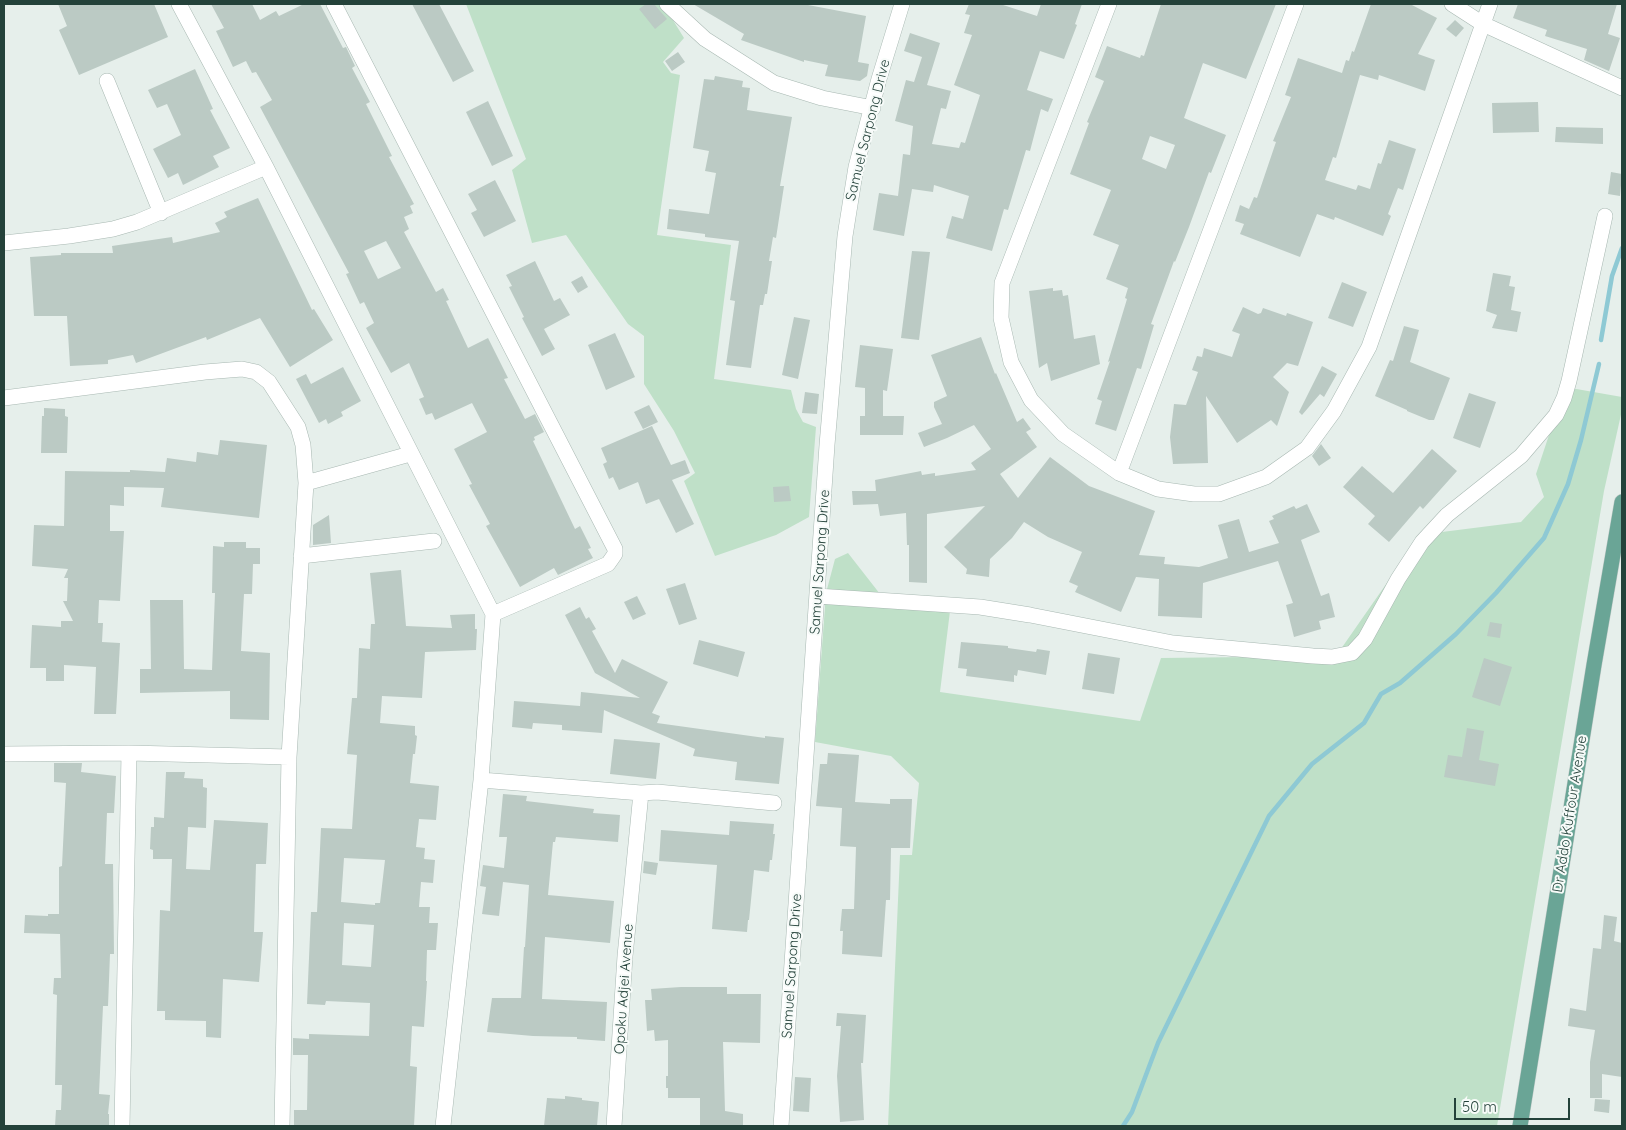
<!DOCTYPE html>
<style>
body{margin:0}
#map{position:relative;width:1626px;height:1130px;overflow:hidden;background:#e6efeb;font-family:Quicksand,sans-serif}
canvas{display:block}
.frame{position:absolute;inset:0;border:5px solid #24423a;pointer-events:none}
.scale{position:absolute;left:1454px;top:1098px;width:116px;height:22px;box-sizing:border-box;border:2px solid #24423a;border-top:0;padding-left:6px;font-size:15px;line-height:18px;white-space:nowrap;color:#24423a;-webkit-text-stroke:4px #f7fbf9;paint-order:stroke}
</style>
<div id="map">
<canvas width="1626" height="1130"></canvas>
<div class="frame"></div>
<div class="scale">50 m</div>
</div>
<script>
const g = document.querySelector('canvas').getContext('2d');
g.lineJoin = 'round';
function paint(path, color) { g.fillStyle = color; g.fill(path, 'evenodd'); }
const poly = rows => new Path2D(rows.map(r => 'M' + r).join(''));
function trace(path, color, width, dash) { g.strokeStyle = color; g.lineWidth = width; g.lineCap = dash ? 'butt' : 'round'; g.setLineDash(dash || []); g.stroke(path); }
function label(font, color, halo, rows, align = 'center') {
  g.font = font + ' Quicksand,sans-serif'; g.lineWidth = 4; g.setLineDash([]); g.textBaseline = 'middle'; g.strokeStyle = halo; g.fillStyle = color; for (const [text, x, y, turn = 0] of rows) {
    g.save(); g.translate(x, y); g.rotate((+turn || 0) * Math.PI / 180); g.textAlign = isNaN(turn) ? turn : align; if (halo) g.strokeText(text, 0, 0); g.fillText(text, 0, 0); g.restore();
  }
}
const green = poly([
 [466,4,663,4,684,38,663,62,671,73,680,75,657,235,731,245,714,379,791,390,796,409,803,422,816,427,809,517,776,535,715,556,684,481,695,473,674,431,644,384,644,336,628,324,566,235,532,243,512,170,526,159],
 [1565,387,1622,397,1622,410,1604,491,1497,1126,888,1126,900,855,912,855,919,783,891,756,815,742,826,593,835,559,848,553,880,594,951,603,940,692,1140,721,1161,658,1336,656,1398,567,1442,532,1521,522,1544,497,1536,474]
]);
const stream = poly([
 [1601,340,1612,276,1622,248],
 [1123,1126,1132,1112,1158,1043,1269,816,1312,764,1364,723,1381,694,1400,683,1456,634,1496,593,1544,538,1568,484,1581,440,1599,364]
]);
const building = poly([
 [58,4,154,4,168,37,79,75,59,30,67,26],
 [211,4,252,4,260,20,276,11,279,16,304,4,320,4,343,48,346,47,355,66,352,68,370,102,366,104,392,156,389,157,414,204,410,206,413,213,404,217,409,229,404,232,436,292,443,288,449,300,446,301,468,348,488,338,508,378,504,379,525,419,535,414,544,432,534,437,535,440,533,441,575,529,580,526,591,548,588,549,593,558,558,575,554,568,520,587,486,526,490,524,469,485,472,484,454,449,487,432,472,403,435,420,432,413,426,415,419,399,424,397,409,363,391,373,366,328,374,323,364,302,360,304,346,274,349,273,260,107,272,100,256,72,252,73,246,61,233,67,216,31,224,28],
 [386,241,401,268,378,279,364,251],
 [412,4,439,4,474,71,453,82],
 [646,4,654,4,667,19,655,29,639,9],
 [693,4,809,4,808,5,866,16,858,62,869,64,867,76,860,81,825,76,828,65,804,60,804,62,741,40,744,34],
 [969,4,1000,4,1037,16,1041,4,1082,4,1075,24,1077,25,1064,59,1040,51,1027,90,1053,99,1048,112,1041,109,1030,151,1026,150,1008,210,1004,209,992,251,946,238,952,216,963,219,969,196,934,185,933,192,912,189,904,236,873,230,879,193,898,196,903,154,910,155,913,126,895,121,906,80,914,82,922,57,904,51,910,33,940,43,927,85,951,91,946,109,941,108,932,144,959,148,961,142,965,143,980,95,954,85,972,35,964,33,970,15,965,14],
 [1161,4,1276,4,1246,79,1203,63,1184,118,1226,135,1211,173,1209,172,1189,227,1175,262,1174,261,1151,324,1154,325,1141,369,1137,368,1116,431,1095,424,1102,401,1097,399,1110,361,1108,362,1127,299,1125,298,1128,288,1106,279,1119,245,1093,235,1111,190,1070,174,1089,123,1087,122,1104,81,1095,77,1107,46,1140,58,1141,55,1144,56],
 [1150,136,1175,145,1166,169,1142,159],
 [1371,4,1410,4,1437,18,1418,54,1435,60,1425,91,1379,75,1378,80,1360,75,1336,158,1333,157,1325,180,1356,190,1358,185,1370,189,1378,163,1381,164,1389,140,1416,149,1403,190,1398,188,1388,214,1391,216,1383,236,1335,217,1334,220,1317,214,1300,257,1240,234,1244,224,1235,221,1240,205,1249,209,1254,197,1257,198,1276,142,1273,141,1291,97,1285,95,1298,58,1342,73,1346,60,1349,61,1352,51,1354,52],
 [1518,4,1617,4,1608,34,1620,38,1609,71,1584,60,1587,49,1545,36,1547,30,1513,18],
 [1455,20,1464,28,1456,37,1446,29],
 [678,52,685,62,672,71,665,61],
 [195,69,213,109,210,110,230,148,213,156,219,167,183,185,178,173,168,178,153,149,181,135,167,104,157,108,148,90],
 [715,76,743,81,742,87,750,88,747,110,792,117,780,186,784,186,776,238,773,237,769,261,772,261,767,294,765,294,763,305,760,305,751,368,726,365,735,301,730,300,739,241,705,237,705,234,667,229,669,209,709,214,716,173,705,171,709,151,693,148,704,79,714,80],
 [488,101,513,156,492,166,466,112],
 [1538,102,1539,132,1493,133,1492,103],
 [1556,127,1603,128,1603,144,1555,142],
 [1611,172,1622,174,1620,196,1608,194],
 [495,180,516,221,484,237,471,213,477,210,468,194],
 [258,198,312,310,314,309,333,340,290,367,260,318,207,340,206,337,136,363,133,355,108,360,108,364,70,366,67,316,34,316,30,257,61,255,61,253,113,253,112,246,172,237,173,243,220,232,215,223,227,217,224,212],
 [912,251,930,252,919,340,901,338],
 [535,261,554,301,560,298,570,315,544,329,555,349,542,356,522,318,524,317,509,287,512,286,506,275],
 [1493,273,1511,276,1509,286,1515,287,1511,310,1521,312,1517,332,1492,328,1497,315,1486,311],
 [582,276,588,287,578,293,571,282],
 [1342,282,1367,292,1353,327,1328,318],
 [1053,288,1053,291,1062,290,1063,296,1068,295,1074,339,1095,335,1100,364,1051,381,1047,363,1039,368,1029,291],
 [1243,307,1258,314,1261,313,1263,308,1286,316,1287,313,1313,322,1298,366,1287,363,1273,377,1289,392,1277,426,1271,420,1237,443,1206,396,1208,463,1173,464,1170,437,1174,404,1186,405,1198,372,1192,370,1197,356,1202,357,1204,348,1232,357,1240,334,1232,331],
 [794,317,810,320,798,379,782,375],
 [1404,326,1419,330,1410,362,1450,378,1434,420,1429,420,1407,411,1407,410,1375,396,1390,360,1393,361],
 [615,333,635,377,606,390,588,345],
 [981,337,995,374,996,373,1017,422,1023,418,1031,429,1026,432,1037,447,1000,474,1018,498,1050,457,1089,486,1155,511,1139,555,1165,557,1164,564,1199,567,1228,558,1218,525,1239,519,1249,552,1279,543,1269,521,1274,519,1272,516,1294,506,1296,509,1307,504,1320,532,1301,540,1321,596,1329,593,1335,617,1319,621,1321,629,1294,637,1286,605,1293,603,1278,561,1203,583,1202,618,1158,616,1159,579,1136,577,1121,612,1075,592,1078,586,1069,582,1082,552,1048,537,1024,522,1012,538,990,559,989,577,966,574,967,569,944,547,985,506,927,514,927,583,909,582,909,545,907,545,906,513,880,516,878,504,853,505,852,491,876,491,875,480,921,471,922,475,935,473,935,476,976,470,971,463,991,449,974,425,947,438,924,447,918,433,942,424,934,407,934,402,947,396,931,355],
 [860,345,893,349,887,391,883,390,883,416,904,416,903,435,860,435,860,416,865,416,865,388,855,387],
 [1322,366,1337,374,1324,397,1320,394,1302,415,1299,412],
 [343,367,361,401,341,412,343,416,328,424,326,419,319,423,296,379,306,374,311,384],
 [805,392,819,394,817,414,802,413],
 [1469,393,1496,402,1480,448,1453,438],
 [649,405,658,422,643,429,634,412],
 [44,408,65,409,65,416,68,417,67,453,41,453,42,416,44,416],
 [652,426,671,465,685,460,690,473,672,480,694,524,676,533,659,499,646,504,638,482,619,490,613,477,609,479,603,464,607,462,601,448],
 [220,440,267,445,259,518,161,507,164,488,124,487,124,506,110,505,110,531,124,531,120,601,99,600,98,623,103,623,102,642,120,643,116,714,94,714,96,667,64,665,64,681,46,681,46,668,30,668,32,625,61,627,61,621,73,621,63,601,67,601,68,578,64,578,68,569,32,566,34,525,64,526,65,471,130,472,130,470,165,472,167,458,196,462,197,452,218,455],
 [1321,444,1331,458,1319,466,1312,456],
 [1432,449,1457,471,1423,509,1420,506,1389,542,1368,524,1375,516,1343,487,1362,466,1393,493],
 [789,486,791,501,774,502,773,487],
 [329,515,331,543,313,545,313,525],
 [224,542,246,542,246,548,260,548,260,564,253,564,252,594,244,594,241,651,270,653,269,720,230,719,230,691,140,693,140,669,151,669,150,600,183,600,184,669,212,670,215,593,212,593,213,546,224,547],
 [401,570,406,626,452,628,450,615,475,614,475,629,477,629,476,650,425,652,422,698,382,696,380,723,415,726,415,735,417,736,415,754,413,754,410,783,439,786,436,820,419,819,416,847,425,848,424,859,435,860,433,883,421,882,419,907,430,907,429,923,438,923,436,950,427,950,426,981,427,981,424,1027,412,1026,410,1066,417,1067,414,1126,294,1126,294,1110,307,1110,308,1055,293,1055,293,1038,309,1039,309,1034,369,1036,370,1003,326,1001,325,1005,307,1004,311,912,317,912,321,828,352,829,357,755,347,754,352,698,357,698,359,648,370,649,371,624,375,624,370,573],
 [344,858,385,860,380,903,375,903,375,905,341,902],
 [344,923,374,925,371,967,342,965],
 [685,583,697,619,679,625,666,589],
 [637,596,646,614,633,620,624,602],
 [580,607,586,619,589,617,596,629,592,631,615,673,622,659,668,682,652,713,660,716,657,723,765,738,765,736,784,738,779,784,735,780,737,762,693,756,695,749,604,710,602,733,562,730,562,725,533,723,532,729,512,727,514,701,580,706,581,692,640,698,595,673,565,615],
 [1490,622,1502,624,1500,638,1487,636],
 [699,640,745,652,738,677,693,664],
 [961,642,1008,646,1008,648,1036,652,1037,649,1050,651,1046,675,1018,670,1017,676,1014,675,1014,682,966,676,967,669,958,668],
 [1088,653,1120,658,1114,694,1082,689],
 [1484,658,1512,667,1500,706,1472,697],
 [1467,728,1484,731,1479,760,1499,764,1495,786,1444,777,1448,755,1462,757],
 [614,739,660,743,656,779,610,774],
 [828,753,859,755,855,802,890,804,890,799,912,799,910,848,891,848,890,900,886,900,882,957,842,954,843,931,840,931,842,909,854,909,856,847,840,846,842,808,816,806,820,764,827,764],
 [54,763,82,763,81,772,116,776,114,813,107,813,105,864,113,864,114,954,110,954,108,1006,103,1006,99,1094,110,1095,108,1114,109,1114,109,1126,55,1126,56,1110,61,1110,62,1085,55,1085,57,995,53,994,54,978,61,978,60,934,24,933,25,915,48,916,48,914,59,914,59,867,62,866,66,783,54,782],
 [166,772,185,772,184,778,203,779,203,787,207,788,206,828,188,827,186,869,210,870,214,820,268,823,266,864,256,864,254,932,263,932,259,982,223,979,221,1038,206,1037,206,1021,165,1020,165,1011,157,1011,160,910,170,911,172,859,153,859,153,850,150,849,151,827,154,827,154,817,164,818],
 [503,794,527,796,526,801,594,809,593,813,620,815,618,842,556,837,555,842,553,842,548,895,614,901,610,943,545,937,542,999,607,1002,605,1041,577,1039,577,1037,533,1036,487,1032,492,998,521,998,524,947,525,947,529,885,503,882,499,916,482,914,486,887,480,886,483,865,504,868,507,837,499,837],
 [730,821,774,824,773,834,775,834,772,860,770,860,769,872,754,870,749,920,748,920,747,932,712,929,717,865,659,861,661,830,729,835],
 [644,861,658,863,656,875,643,873],
 [1604,915,1617,917,1614,941,1622,943,1622,1077,1602,1074,1602,1098,1590,1098,1590,1062,1595,1030,1568,1026,1570,1008,1586,1011,1593,948,1601,949],
 [681,987,727,987,727,994,761,994,760,1043,723,1042,725,1111,743,1114,743,1126,700,1126,700,1098,668,1098,668,1088,666,1088,666,1076,668,1076,668,1040,655,1041,654,1030,647,1031,645,1000,652,1000,651,989],
 [837,1013,866,1015,863,1063,861,1063,864,1120,840,1122,837,1076,841,1026,836,1026],
 [795,1077,811,1078,809,1112,793,1111],
 [565,1096,582,1098,582,1100,599,1102,597,1126,544,1126,547,1098,565,1099],
 [1595,1099,1610,1100,1609,1113,1594,1111]
]);
const minor = poly([
 [179,4,266,167,493,614,481,780,443,1126],
 [334,4,615,549,615,554,608,564,493,614],
 [667,4,705,39,774,83,822,98,873,108],
 [1109,4,1002,283,1001,318,1011,362,1031,400,1063,434,1119,473,1158,489,1194,494,1219,494,1266,477,1307,448,1334,411,1369,347,1490,4],
 [1452,4,1483,24,1622,88],
 [107,81,161,213],
 [4,243,69,236,113,229,137,222,266,167],
 [4,398,205,372,242,369,256,372,269,382,298,427,303,445,306,483,289,757,282,1126],
 [1119,473,1296,4],
 [306,483,410,454],
 [301,556,434,541],
 [817,596,980,607,1030,615,1173,643,1313,656,1332,657,1352,653,1365,639,1398,579,1422,542,1447,515,1521,456,1556,415,1564,398,1569,381,1605,216],
 [4,754,129,753,289,757],
 [481,780,641,793,657,792,774,803],
 [122,1126,129,753],
 [614,1126,625,956,641,793],
 [781,1126,827,445,845,236,856,167,879,79,902,4]
]);
const major = poly([
 [1520,1126,1594,665,1622,502]
]);
const streetNames = [
 ["Samuel Sarpong Drive",868,130,-76],
 ["Samuel Sarpong Drive",820,562,-86],
 ["Dr Addo Kuffour Avenue",1570,814,-81],
 ["Samuel Sarpong Drive",792,966,-86],
 ["Opoku Adjei Avenue",624,989,-86]
];
paint(green, '#bfe0c8');
trace(stream, '#8ec9d4', 4.5);
paint(building, '#bbcac4');
trace(minor, '#a8b8b2', 16);
trace(major, '#c2cac8', 16);
trace(minor, '#fff', 15);
trace(major, '#6aa596', 15);
label('14px', '#24423a', '#f7fbf9', streetNames);
</script>
